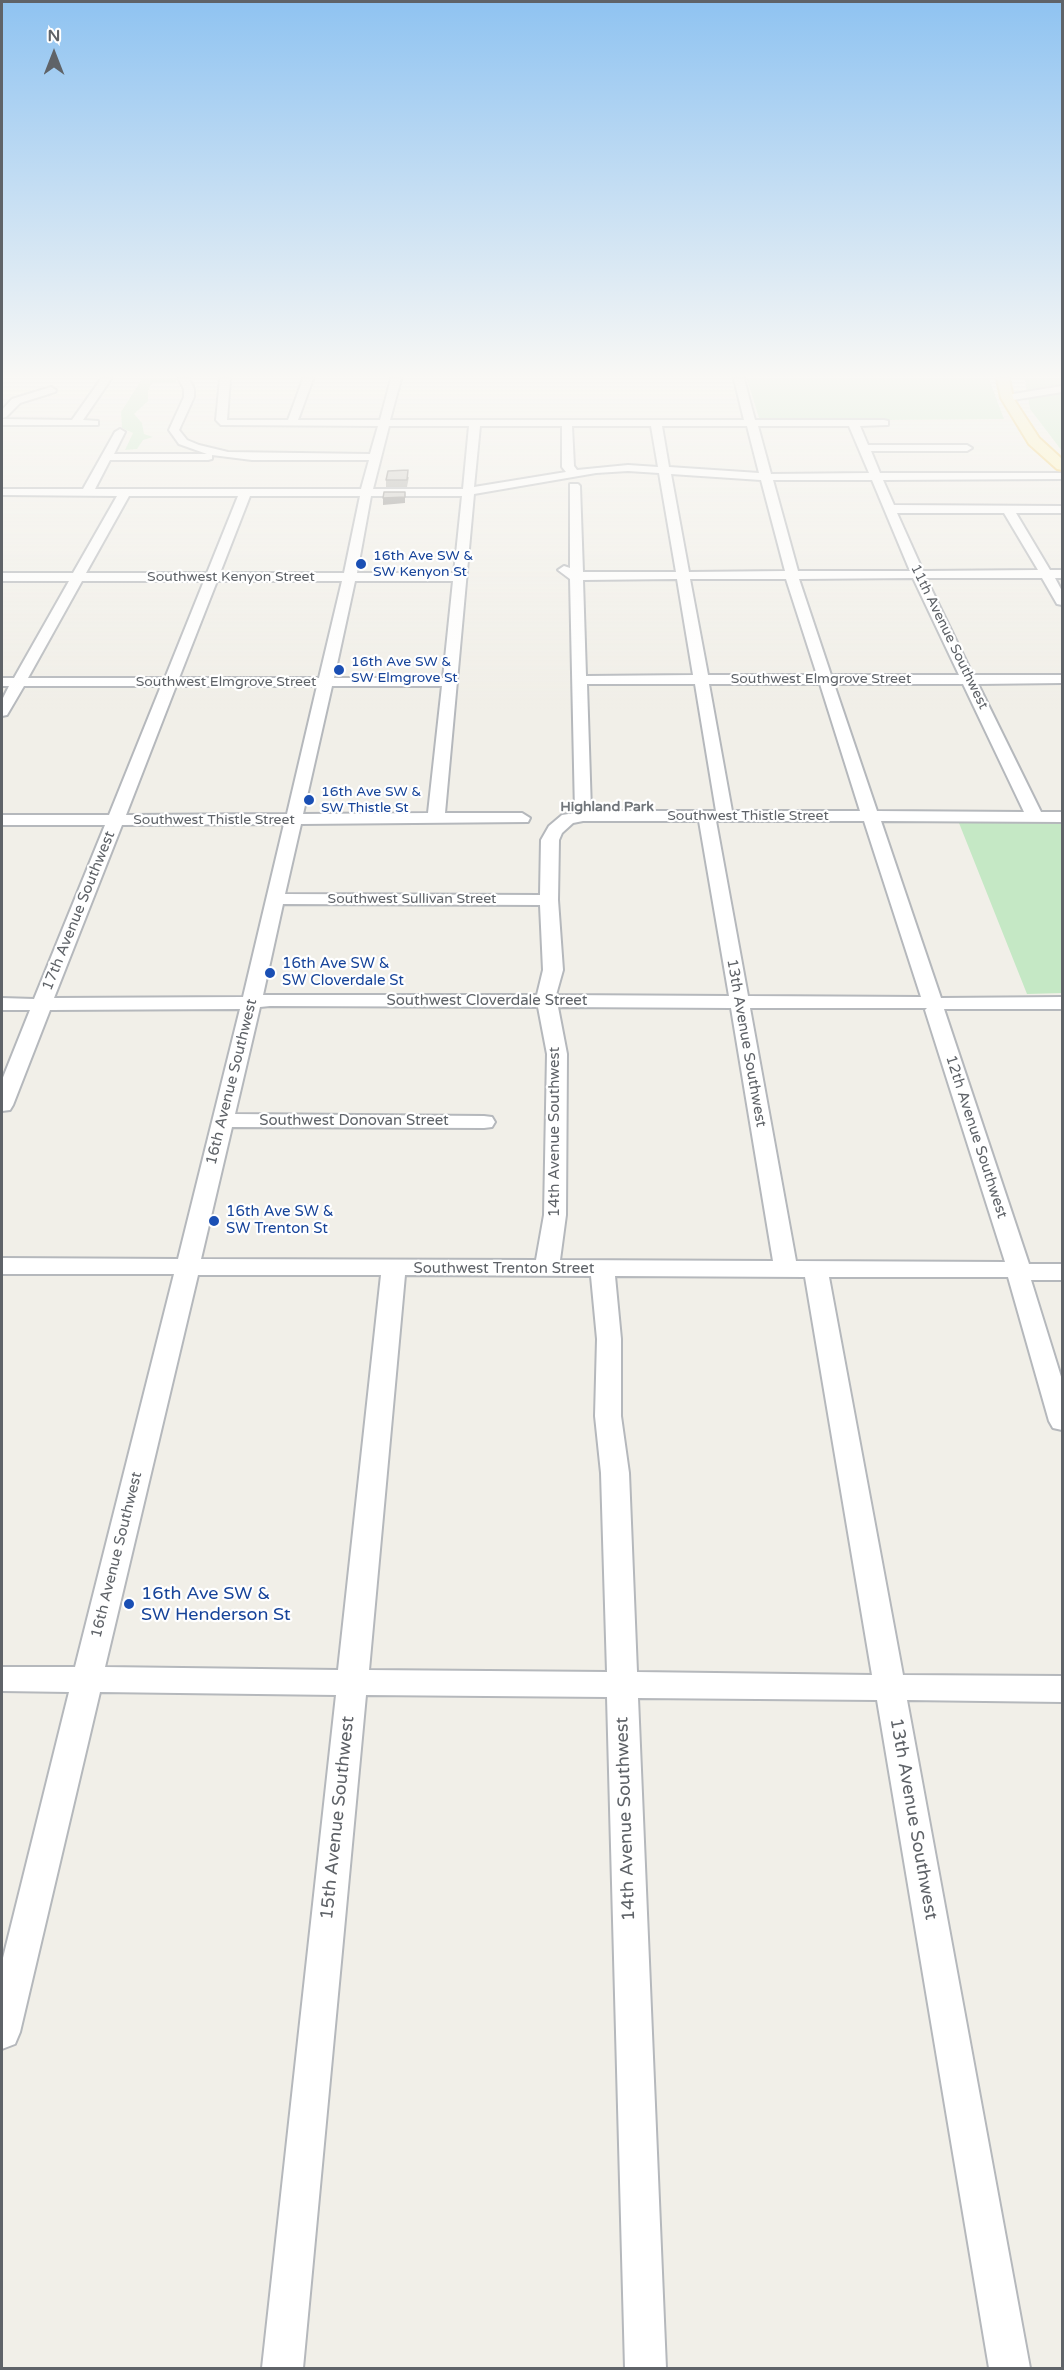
<!DOCTYPE html>
<style>
body{margin:0}
#map{position:relative;width:1064px;height:2370px;overflow:hidden;background:#f1efe8;font-family:"Varela Round",sans-serif}
canvas{display:block}
.frame{position:absolute;inset:0;border:3px solid #5f6368;pointer-events:none}
.north{position:absolute;left:24px;top:24px;width:60px;height:60px;-webkit-text-stroke:4px #fff;paint-order:stroke;rotate:0deg;font-size:16px;font-weight:700;line-height:24px;text-align:center;color:#5f6368}
.north::after{content:'';display:block;margin:auto;width:21px;height:27px;background:#5f6368;clip-path:polygon(50% 0,100% 100%,50% 72%,0 100%)}
</style>
<div id="map">
<canvas width="1064" height="2370"></canvas>
<div class="frame"></div>
<div class="north">N</div>
</div>
<script>
const g = document.querySelector('canvas').getContext('2d');
g.lineJoin = 'round';
function paint(path, color) { g.fillStyle = color; g.fill(path, 'evenodd'); }
const poly = rows => new Path2D(rows.map(r => 'M' + r).join(''));
function trace(path, color, width, dash) { g.strokeStyle = color; g.lineWidth = width; g.lineCap = dash ? 'butt' : 'round'; g.setLineDash(dash || []); g.stroke(path); }
function label(font, color, halo, rows, align = 'center') {
  g.font = font + ' "Varela Round",sans-serif'; g.lineWidth = 4.5; g.setLineDash([]); g.textBaseline = 'middle'; g.strokeStyle = halo; g.fillStyle = color; for (const [text, x, y, turn = 0] of rows) {
    g.save(); g.translate(x, y); g.rotate((+turn || 0) * Math.PI / 180); g.textAlign = isNaN(turn) ? turn : align; if (halo) g.strokeText(text, 0, 0); g.fillText(text, 0, 0); g.restore();
  }
}
const green = poly([
 [142,379,176,379,176,383,152,383,148,391,148,401,134,414,142,423,144,434,153,437,143,440,137,449,125,450,133,433,122,428,121,412],
 [747,379,989,379,1004,419,760,421],
 [1025,379,1062,379,1062,451,1030,409],
 [959,823,1062,823,1062,993,1027,994]
]);
const minor = poly([
 [101,379,111,379,83,420,98,421,98,425,2,425,2,419,72,420,101,379],
 [179,379,189,379,194,389,194,397,179,430,187,440,199,445,228,452,370,454,378,426,221,425,216,420,220,379,230,379,227,420,288,420,303,379,313,379,298,420,380,420,391,379,401,379,390,420,744,420,734,379,744,379,755,420,884,420,888,421,888,425,860,426,868,445,967,445,972,448,967,451,871,451,880,473,1062,473,1062,479,883,480,894,505,1062,506,1062,513,1016,513,1050,570,1062,570,1062,578,1055,578,1062,591,1062,605,1057,604,1042,578,926,578,973,675,1062,675,1062,683,978,684,1041,812,1062,812,1062,822,881,821,941,998,1062,997,1062,1009,944,1009,1029,1264,1062,1264,1062,1280,1031,1280,1062,1380,1062,1430,1053,1428,1049,1421,1008,1277,829,1277,903,1675,1062,1676,1062,1702,907,1700,1030,2368,989,2368,877,1700,638,1698,666,2368,625,2368,607,1697,366,1695,303,2368,262,2368,336,1695,100,1692,20,2032,15,2044,2,2049,2,1962,69,1692,2,1691,2,1667,75,1667,174,1274,2,1274,2,1258,178,1259,240,1009,50,1010,13,1105,10,1110,2,1111,2,1080,30,1010,2,1010,2,998,34,999,105,825,2,825,2,815,109,815,161,686,24,686,7,715,2,716,2,700,9,686,2,686,2,678,14,678,69,581,2,581,2,573,73,573,117,496,2,495,2,489,83,489,115,432,120,429,125,432,114,454,207,454,179,444,169,430,184,397,184,389,179,379],
 [389,426,469,426,463,489,373,489,389,426],
 [480,426,562,426,562,467,566,472,474,487,480,426],
 [572,426,651,426,658,467,628,465,577,470,574,466,572,426],
 [662,426,747,426,759,473,669,467,662,426],
 [758,426,849,426,869,473,771,474,758,426],
 [212,455,252,460,369,460,361,489,95,489,110,460,208,460,212,459,212,455],
 [628,471,659,473,676,572,583,572,580,486,578,484,570,484,570,568,564,566,558,570,570,579,575,813,562,815,549,826,541,840,540,895,285,894,301,824,528,822,530,818,522,813,445,813,474,494,596,473,628,471],
 [671,474,761,480,785,571,689,572,671,474],
 [773,480,872,480,910,571,798,571,773,480],
 [129,496,238,496,207,573,86,573,129,496],
 [250,496,360,496,344,573,220,573,250,496],
 [371,496,462,496,454,573,357,573,371,496],
 [897,513,1004,513,1038,570,923,571,897,513],
 [913,578,959,675,831,675,799,579,913,578],
 [677,579,693,675,586,676,583,580,677,579],
 [690,579,786,579,817,675,708,675,690,579],
 [82,581,204,581,165,678,28,678,82,581],
 [217,581,342,581,319,678,179,678,217,581],
 [355,581,453,581,443,678,334,678,355,581],
 [587,684,695,684,716,811,591,811,587,684],
 [709,684,820,684,860,811,732,811,709,684],
 [834,684,963,684,1024,812,877,811,834,684],
 [176,686,317,686,287,814,126,815,176,686],
 [332,686,442,686,428,813,303,814,332,686],
 [583,821,699,821,729,996,556,995,563,970,558,900,559,840,562,833,573,823,583,821],
 [716,821,864,821,921,997,748,996,716,821],
 [284,824,243,997,54,998,122,825,284,824],
 [283,904,540,905,543,970,537,995,263,995,283,904],
 [270,1006,538,1007,547,1054,544,1215,536,1260,201,1259,232,1127,484,1128,492,1127,495,1122,492,1117,484,1116,235,1114,260,1007,270,1006],
 [558,1007,731,1008,773,1261,560,1260,566,1215,567,1054,558,1007],
 [750,1008,927,1008,925,1010,1005,1262,796,1261,750,1008],
 [198,1275,381,1275,338,1670,105,1667,198,1275],
 [405,1275,591,1276,597,1339,595,1416,601,1473,607,1672,369,1670,405,1275],
 [615,1276,805,1277,872,1675,637,1672,629,1473,621,1416,621,1339,615,1276],
 [1062,386,1062,392,1007,401,1002,398,1007,395,1062,386],
 [51,387,56,390,55,392,20,403,6,417,2,418,2,410,12,399,51,387]
]);
const major = poly([
 [997,379,1009,379,1013,398,1039,438,1062,459,1062,470,1057,469,1029,444,1001,398,997,379]
]);
const wall = poly([
 [409,477,407,487,386,487,386,480]
]);
const shadedWall = poly([
 [405,492,405,503,383,505,383,498]
]);
const building = poly([
 [408,470,407,480,386,480,388,471,408,470],
 [384,492,405,492,405,497,383,498,384,492]
]);
const markers = [
 [361,564,6,"#1a4fb4"],
 [339,670,6,"#1a4fb4"],
 [309,800,6,"#1a4fb4"],
 [270,973,6,"#1a4fb4"],
 [214,1221,6,"#1a4fb4"],
 [129,1604,6,"#1a4fb4"]
];
const farTransitnames = [
 ["16th Ave SW &",373,556],
 ["SW Kenyon St",373,572],
 ["16th Ave SW &",351,662],
 ["SW Elmgrove St",351,678],
 ["16th Ave SW &",321,792],
 ["SW Thistle St",321,808]
];
const farStreetnames = [
 ["Southwest Kenyon Street",231,577],
 ["11th Avenue Southwest",949,637,64],
 ["Southwest Elmgrove Street",821,679],
 ["Southwest Elmgrove Street",226,682],
 ["Southwest Thistle Street",748,816],
 ["Southwest Thistle Street",214,820],
 ["Southwest Sullivan Street",412,899]
];
const farNeighbourhoodnames = [
 ["Highland Park",607,807]
];
const streetNames = [
 ["17th Avenue Southwest",79,911,-68],
 ["Southwest Cloverdale Street",487,1001],
 ["13th Avenue Southwest",746,1043,80],
 ["16th Avenue Southwest",232,1082,-76],
 ["Southwest Donovan Street",354,1121],
 ["14th Avenue Southwest",555,1132,-90],
 ["12th Avenue Southwest",976,1137,72],
 ["Southwest Trenton Street",504,1269],
 ["16th Avenue Southwest",117,1555,-76]
];
const transitNames = [
 ["16th Ave SW &",282,964],
 ["SW Cloverdale St",282,981],
 ["16th Ave SW &",226,1212],
 ["SW Trenton St",226,1229]
];
const nearTransitnames = [
 ["16th Ave SW &",141,1594],
 ["SW Henderson St",141,1615]
];
const nearStreetnames = [
 ["15th Avenue Southwest",338,1818,-84],
 ["14th Avenue Southwest",626,1819,-92],
 ["13th Avenue Southwest",913,1819,80]
];
paint(green, '#c5e8c5');
trace(minor, '#b5b8bc', 4);
trace(major, '#f2c960', 4);
paint(minor, '#fff');
paint(major, '#fff2af');
paint(wall, '#afaea9');
paint(shadedWall, '#8f8d8a');
paint(building, '#cccac5');
trace(building, '#8f8d8a', 1.5);
const sky = g.createLinearGradient(0, 0, 0, 711);
sky.addColorStop(0, '#8fc3f1');
sky.addColorStop(0.53, '#f9f8f5');
sky.addColorStop(1, '#f9f8f500');
g.fillStyle = sky;
g.fillRect(0, 0, 1064, 711);
for (const [x, y, r, color] of markers) { const dot = new Path2D(); dot.arc(x, y, r, 0, 2 * Math.PI); g.fillStyle = color; g.fill(dot); trace(dot, '#fff', 2); }
label('14px', '#164399', '#fff', farTransitnames, 'left');
label('14px', '#5f6368', '#fff', farStreetnames);
label('bold 14px', '#70757a', '#fff', farNeighbourhoodnames);
label('15px', '#5f6368', '#fff', streetNames);
label('15px', '#164399', '#fff', transitNames, 'left');
label('18px', '#164399', '#fff', nearTransitnames, 'left');
label('18px', '#5f6368', '#fff', nearStreetnames);
</script>
